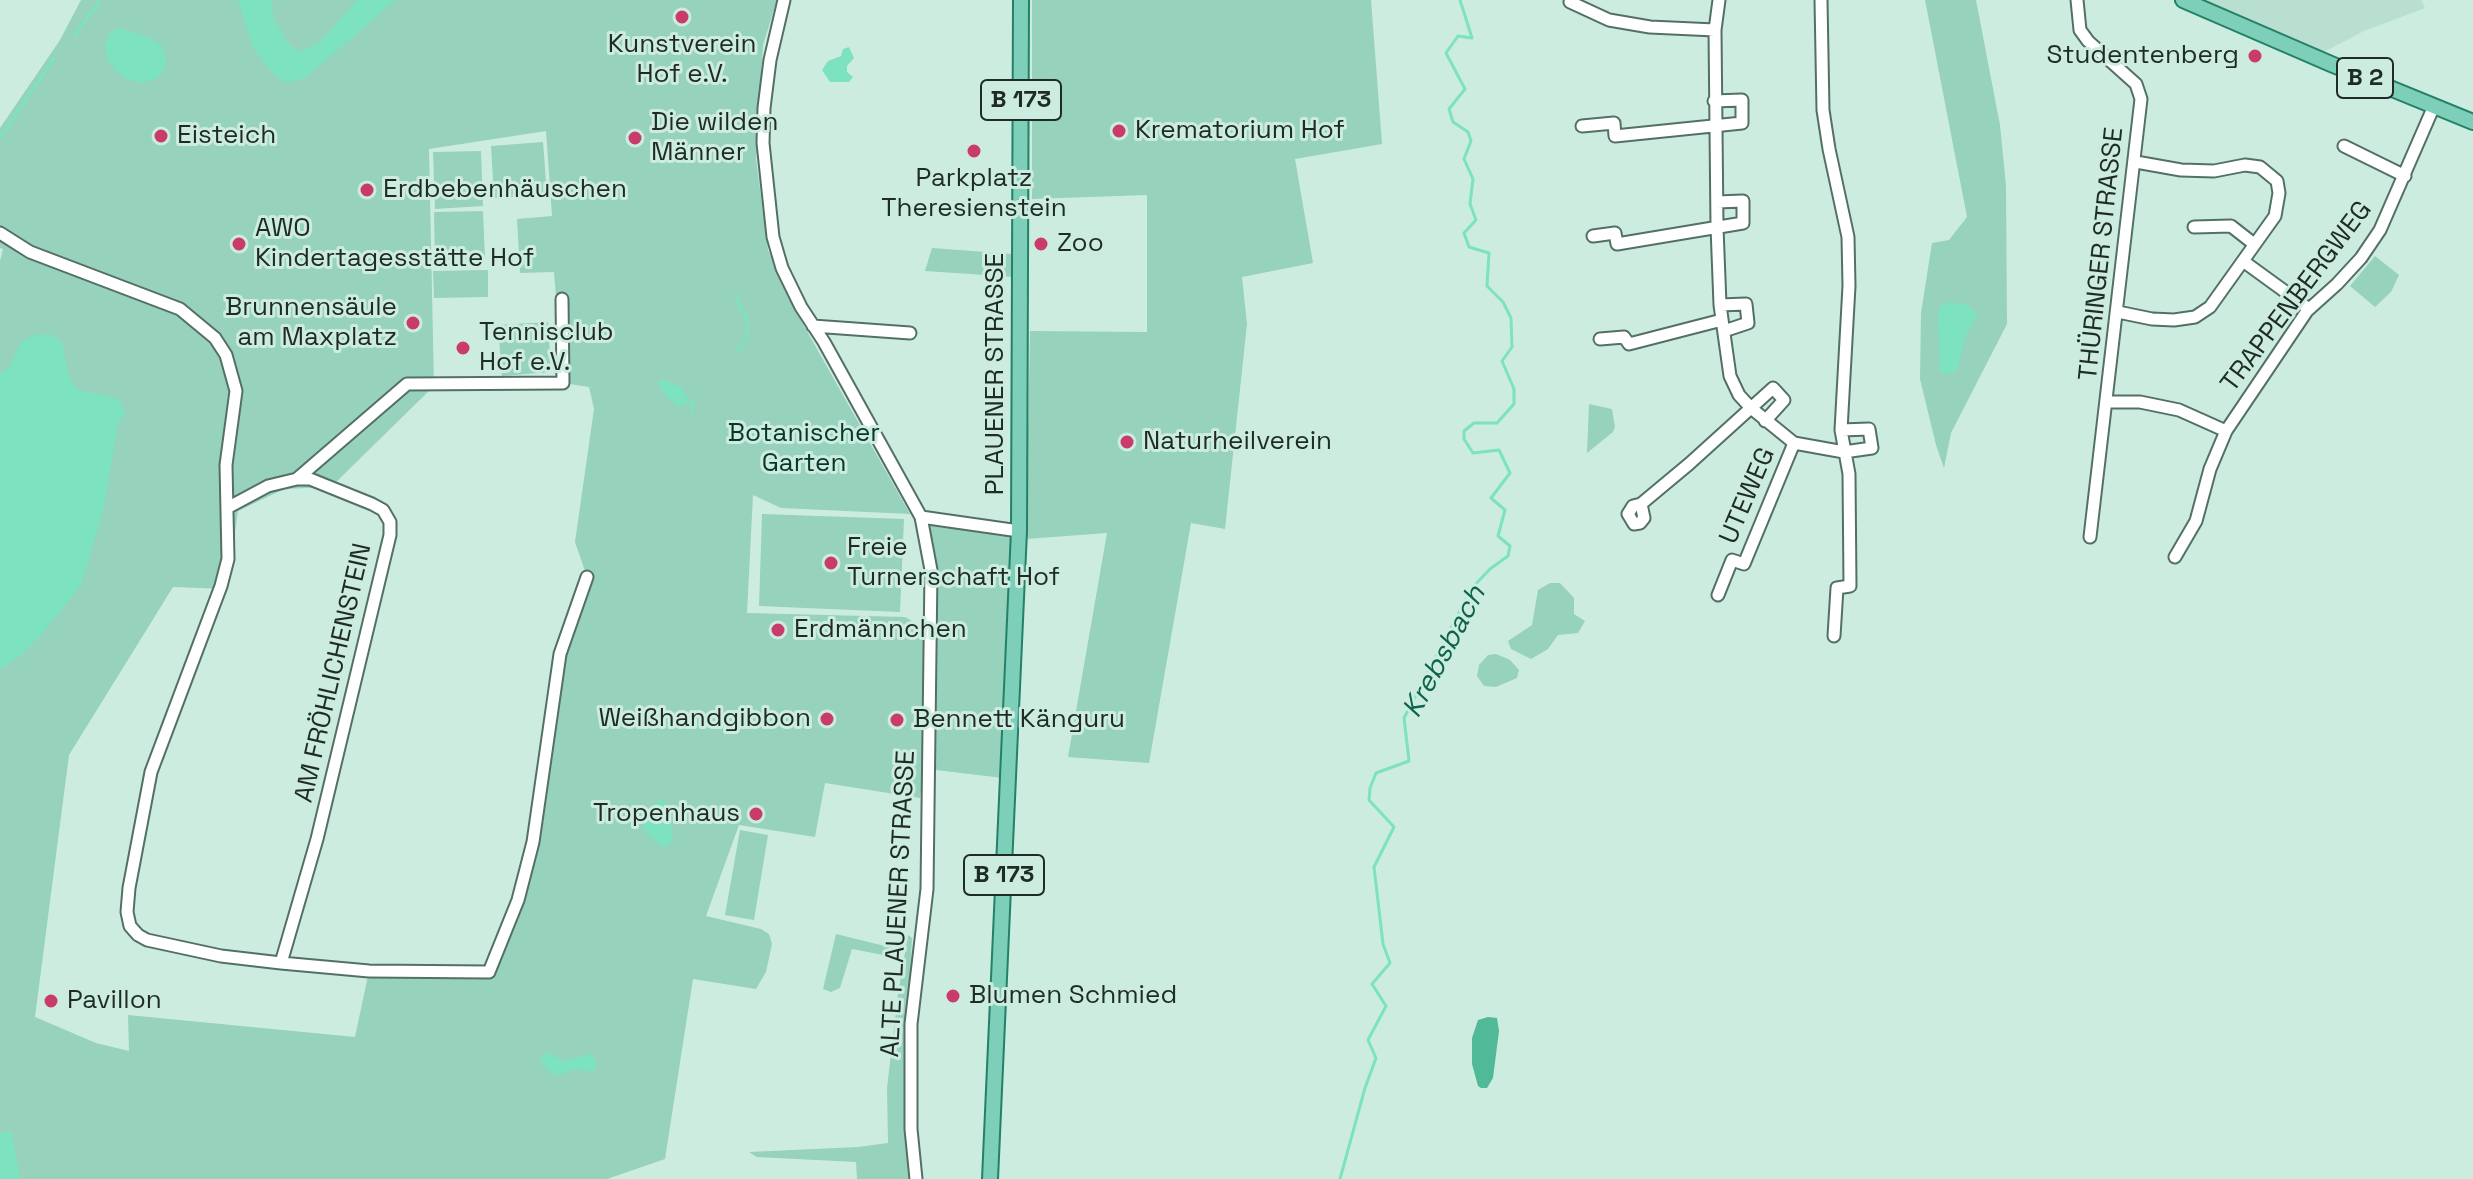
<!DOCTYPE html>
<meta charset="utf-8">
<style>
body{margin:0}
canvas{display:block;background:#ccecdf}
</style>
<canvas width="2473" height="1179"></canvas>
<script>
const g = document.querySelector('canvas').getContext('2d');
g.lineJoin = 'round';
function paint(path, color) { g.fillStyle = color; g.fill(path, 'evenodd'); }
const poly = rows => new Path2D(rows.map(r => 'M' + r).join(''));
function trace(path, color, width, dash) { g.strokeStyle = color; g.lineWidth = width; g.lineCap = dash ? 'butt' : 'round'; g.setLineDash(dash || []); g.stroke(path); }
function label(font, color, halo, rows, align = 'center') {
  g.font = font + ' "Space Grotesk",sans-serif'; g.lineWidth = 6; g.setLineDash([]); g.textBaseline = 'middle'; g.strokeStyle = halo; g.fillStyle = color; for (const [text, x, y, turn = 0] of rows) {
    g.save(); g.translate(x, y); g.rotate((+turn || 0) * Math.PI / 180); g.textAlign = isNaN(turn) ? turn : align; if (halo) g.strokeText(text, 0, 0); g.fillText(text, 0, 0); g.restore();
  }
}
const built = poly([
 [2204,0,2421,0,2425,8,2364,31,2324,52]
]);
const green = poly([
 [81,0,777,0,763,45,756,159,768,250,795,310,910,514,781,508,753,495,747,613,905,617,926,629,925,759,920,798,825,783,815,837,739,825,706,916,761,929,769,934,772,944,766,972,756,989,693,979,665,1159,607,1179,0,1179,0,261,3,249,0,248,0,128,60,40],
 [546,131,552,216,517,219,520,273,554,272,563,383,589,387,594,409,575,542,587,577,560,654,518,900,489,972,369,971,355,1037,128,1015,129,1051,96,1043,35,1017,69,755,173,587,227,589,238,511,284,489,331,487,434,386,429,149],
 [1032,0,1371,0,1382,144,1295,159,1313,263,1242,277,1247,324,1225,529,1191,523,1149,763,1068,757,1107,533,1026,539,1030,331,1147,332,1147,195,1032,199],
 [1925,0,1976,0,2000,125,2006,186,2007,324,1951,433,1944,468,1936,445,1920,379,1921,313,1932,243,1949,240,1967,217],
 [543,142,547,195,494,198,491,146],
 [481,151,483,206,435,209,433,152],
 [483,211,485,258,435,260,434,212],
 [932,248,1012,254,1015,277,925,271],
 [2375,256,2399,275,2391,292,2375,307,2350,286],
 [488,270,488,297,434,298,433,271],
 [548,322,551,372,502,376,498,325],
 [1589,404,1612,409,1615,427,1613,432,1587,453],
 [762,514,904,519,900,612,759,606],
 [930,522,1014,533,1003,778,936,770],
 [1550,583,1560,583,1574,598,1574,614,1585,621,1578,633,1558,635,1548,649,1531,659,1511,649,1508,641,1532,625,1538,590],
 [1496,654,1510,660,1519,670,1517,678,1496,687,1484,686,1477,676,1479,665,1488,655],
 [740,830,768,835,754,920,725,915],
 [836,934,897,949,894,957,852,949,840,988,831,992,823,989],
 [908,935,912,938,905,1075,911,1179,857,1179,856,1162,757,1157,749,1152,858,1147,888,1143,887,1088,898,994]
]);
const forest = poly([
 [1488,1017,1497,1018,1499,1031,1493,1078,1487,1088,1481,1088,1478,1086,1472,1064,1472,1038,1478,1020]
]);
const water = poly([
 [238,0,271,0,274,19,288,43,300,52,322,40,357,0,396,0,305,78,285,83,272,72,253,48],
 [119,28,152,39,162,46,167,62,164,71,156,79,140,83,129,80,117,72,109,62,106,55,105,42,111,32],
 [849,47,854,58,847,66,847,72,853,77,849,82,830,82,822,70,828,61,841,56,843,49],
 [1948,302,1968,305,1978,314,1966,335,1957,370,1949,375,1940,371,1938,313,1941,306],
 [50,334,63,344,68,375,77,390,113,397,121,402,125,413,118,424,103,512,81,585,42,634,20,656,0,669,0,373,8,368,22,341,34,335],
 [661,379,681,387,690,402,680,407,666,397,658,383],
 [660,800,665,802,667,807,673,836,672,842,664,848,647,834,640,822,649,810],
 [546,1052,563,1061,590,1054,595,1058,596,1067,594,1071,572,1070,558,1076,544,1067,540,1059],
 [12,1132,20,1179,0,1179,0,1133]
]);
const stream = poly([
 [74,36,100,0],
 [0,138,54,58],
 [736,298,747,321,747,339],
 [738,350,744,342],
 [692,412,693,400],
 [1340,1179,1365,1088,1376,1058,1368,1040,1386,1006,1372,984,1390,963,1383,944,1374,867,1394,827,1369,800,1370,788,1376,773,1409,761,1404,718,1472,588,1490,569,1508,556,1510,546,1498,536,1505,510,1491,498,1510,473,1499,450,1473,453,1464,439,1464,431,1474,423,1497,423,1514,404,1514,389,1502,361,1512,347,1511,318,1503,302,1487,286,1489,253,1469,247,1464,233,1476,220,1470,204,1473,179,1464,159,1471,141,1468,132,1453,122,1449,109,1465,89,1446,53,1458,36,1472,38,1460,0]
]);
const minor = poly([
 [784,0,770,60,764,108,763,143,773,237,782,268,801,307,824,342,921,517,931,570,927,889,911,1024,911,1129,916,1179],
 [1719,0,1715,30,1717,227,1720,305,1730,376,1739,395,1751,408,1794,443,1844,452,1872,448,1869,429,1841,430],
 [1821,0,1823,110,1829,149,1848,237,1849,286,1841,430,1849,474,1850,586,1837,588,1834,636],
 [2077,0,2080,30,2088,41,2136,84,2141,99,2090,537],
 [1570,2,1609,20,1650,27,1715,30],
 [1582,126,1614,123,1615,136,1742,123,1742,100,1714,101],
 [2344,146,2405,176],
 [2194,227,2231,226,2254,244],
 [0,233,30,252,180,309,215,338,226,355,236,391,226,465,228,559,221,586,151,772,129,888,127,912,130,926,138,935,147,940,221,956,281,963,369,971,489,972,518,900,533,842,560,654,587,577],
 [1593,236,1615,233,1617,244,1743,223,1743,201,1717,202],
 [2243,261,2309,309],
 [1720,305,1746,304,1748,323,1724,331],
 [2118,312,2152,319,2174,320,2195,317,2210,307,2275,216,2279,193,2277,181,2260,167,2245,165,2214,171,2181,170,2136,162],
 [813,326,910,333],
 [1600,339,1624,337,1629,344,1722,320],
 [2108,402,2140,402,2179,410,2226,431],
 [298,478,407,384,563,383,562,299],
 [1641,504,1644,518,1640,523,1634,524,1628,514,1633,506,1641,504,1689,464,1773,388,1784,400,1765,421],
 [227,508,268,486,297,479,310,479,372,504,383,510,390,522,390,535,317,839,281,963],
 [921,517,1019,531],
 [2175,557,2196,521,2210,469,2226,431,2307,311,2337,284,2361,258,2380,230,2434,106],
 [1718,595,1732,560,1744,564,1794,443]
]);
const major = poly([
 [2183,0,2331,64,2473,122],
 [990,1179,1019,531,1021,0]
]);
const markers = [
 [682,17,8,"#c93b6a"],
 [2255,56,8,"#c93b6a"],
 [1119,131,8,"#c93b6a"],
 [161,136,8,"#c93b6a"],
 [635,138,8,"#c93b6a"],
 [974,151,8,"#c93b6a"],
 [367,190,8,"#c93b6a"],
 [239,244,8,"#c93b6a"],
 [1041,244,8,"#c93b6a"],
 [413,323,8,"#c93b6a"],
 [463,348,8,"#c93b6a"],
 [1127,442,8,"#c93b6a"],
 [831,563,8,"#c93b6a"],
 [778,630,8,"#c93b6a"],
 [827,719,8,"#c93b6a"],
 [897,720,8,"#c93b6a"],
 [756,814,8,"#c93b6a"],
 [953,996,8,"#c93b6a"],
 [51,1001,8,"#c93b6a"]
];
const shields = [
 [2365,78,56],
 [1021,100,80],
 [1004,875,80]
];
const shieldNames = [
 ["B 2",2365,78],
 ["B 173",1021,100],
 ["B 173",1004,875]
];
const poiNames = [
 ["Kunstverein",682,45,"center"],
 ["Hof e.V.",682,75,"center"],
 ["Studentenberg",2239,56,"right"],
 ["Die wilden",651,123],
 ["Männer",651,153],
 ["Krematorium Hof",1135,131],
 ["Eisteich",177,136],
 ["Parkplatz",974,179,"center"],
 ["Theresienstein",974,209,"center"],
 ["Erdbebenhäuschen",383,190],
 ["AWO",255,229],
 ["Kindertagesstätte Hof",255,259],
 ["Zoo",1057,244],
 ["Brunnensäule",397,308,"right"],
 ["am Maxplatz",397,338,"right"],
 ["Tennisclub",479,333],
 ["Hof e.V.",479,363],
 ["Naturheilverein",1143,442],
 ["Freie",847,548],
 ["Turnerschaft Hof",847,578],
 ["Erdmännchen",794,630],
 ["Weißhandgibbon",811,719,"right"],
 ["Bennett Känguru",913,720],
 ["Tropenhaus",740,814,"right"],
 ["Blumen Schmied",969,996],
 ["Pavillon",67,1001]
];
const streetNames = [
 ["THÜRINGER STRASSE",2102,254,-84],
 ["TRAPPENBERGWEG",2297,297,-53],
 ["PLAUENER STRASSE",996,374,-90],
 ["UTEWEG",1748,496,-67],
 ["AM FRÖHLICHENSTEIN",334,673,-77],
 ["ALTE PLAUENER STRASSE",899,904,-87]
];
const parkNames = [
 ["Botanischer",804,434],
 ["Garten",804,464]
];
const waterNames = [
 ["Krebsbach",1445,652,-62]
];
paint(built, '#b8dfd0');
paint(green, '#97d2bc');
paint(forest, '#50b998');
paint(water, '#7ce2c0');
trace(stream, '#7ce2c0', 3);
trace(minor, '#547066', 15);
trace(major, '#248167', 18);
trace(minor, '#fff', 11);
trace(major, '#7dcfb9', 14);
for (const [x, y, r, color] of markers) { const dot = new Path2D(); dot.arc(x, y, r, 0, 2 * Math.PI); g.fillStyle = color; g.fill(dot); trace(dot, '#ccecdf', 3); }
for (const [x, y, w] of shields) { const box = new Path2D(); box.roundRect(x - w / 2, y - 20, w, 40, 6); g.fillStyle = '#ccecdf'; g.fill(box); trace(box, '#1f2b26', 2); }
label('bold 24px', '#1f2b26', null, shieldNames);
label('26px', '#1f2b26', '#ccecdf', poiNames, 'left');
label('26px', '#1f2b26', '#ccecdf', streetNames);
label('26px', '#07372a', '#ccecdf', parkNames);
label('italic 28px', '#0f634d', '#ccecdf', waterNames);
</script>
